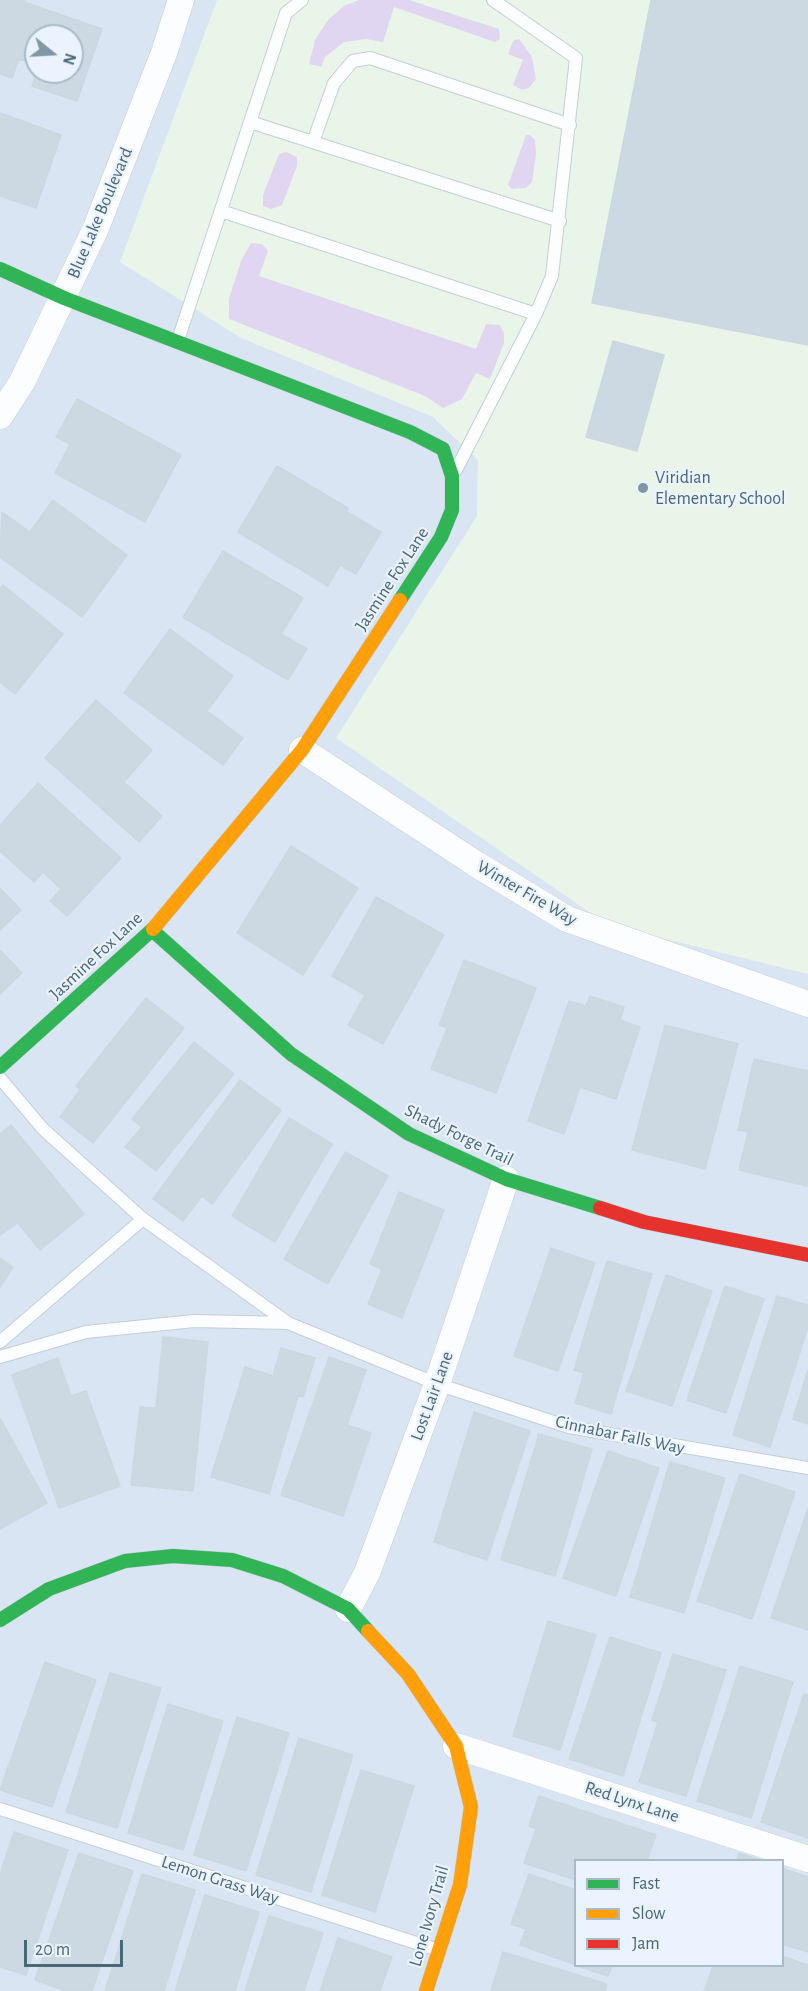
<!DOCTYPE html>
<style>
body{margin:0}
#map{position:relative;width:808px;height:1991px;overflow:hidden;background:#e9eff7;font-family:"Alegreya Sans",sans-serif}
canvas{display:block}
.legend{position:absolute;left:574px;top:1859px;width:210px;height:108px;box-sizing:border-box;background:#eaf3ff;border:2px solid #a9bbc9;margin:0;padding:8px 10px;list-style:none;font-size:18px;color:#486877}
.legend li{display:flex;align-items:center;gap:12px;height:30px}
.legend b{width:30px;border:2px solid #a9bbc9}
.north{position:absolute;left:24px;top:24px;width:60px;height:60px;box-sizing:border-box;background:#eaf3ff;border:2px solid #a9bbc9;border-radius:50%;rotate:108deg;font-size:16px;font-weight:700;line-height:24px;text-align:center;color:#486877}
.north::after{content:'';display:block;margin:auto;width:21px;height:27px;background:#8097a4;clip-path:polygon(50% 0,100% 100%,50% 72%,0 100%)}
.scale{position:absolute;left:24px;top:1940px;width:99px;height:27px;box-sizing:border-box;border:3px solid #486877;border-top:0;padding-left:8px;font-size:18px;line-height:21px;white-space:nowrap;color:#486877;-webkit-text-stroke:4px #eaf3ff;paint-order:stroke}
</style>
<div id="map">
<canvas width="808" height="1991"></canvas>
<ul class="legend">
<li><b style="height:8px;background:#30b455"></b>Fast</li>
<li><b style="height:8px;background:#ff9f0a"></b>Slow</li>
<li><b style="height:8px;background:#e5322d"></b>Jam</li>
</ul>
<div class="north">N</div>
<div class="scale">20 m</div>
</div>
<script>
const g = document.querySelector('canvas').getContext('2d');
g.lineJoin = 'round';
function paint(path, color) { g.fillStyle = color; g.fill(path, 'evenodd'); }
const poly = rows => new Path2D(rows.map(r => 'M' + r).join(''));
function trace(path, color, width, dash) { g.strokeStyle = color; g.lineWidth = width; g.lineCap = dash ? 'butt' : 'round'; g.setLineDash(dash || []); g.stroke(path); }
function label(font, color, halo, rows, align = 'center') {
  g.font = font + ' "Alegreya Sans",sans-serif'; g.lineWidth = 4.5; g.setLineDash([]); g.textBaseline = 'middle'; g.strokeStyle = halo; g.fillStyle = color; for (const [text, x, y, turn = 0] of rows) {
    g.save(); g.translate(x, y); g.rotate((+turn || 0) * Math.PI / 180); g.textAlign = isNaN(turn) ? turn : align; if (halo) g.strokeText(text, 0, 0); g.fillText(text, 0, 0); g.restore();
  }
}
const residential = poly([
 [0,0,808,0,808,1991,0,1991],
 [36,36,72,36,72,72,36,72],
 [576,1860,782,1860,782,1966,576,1966]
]);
const education = poly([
 [217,0,808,0,808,974,608,925,336,738,477,516,478,460,433,417,241,338,120,262]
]);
const green = poly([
 [359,0,409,0,499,29,500,39,495,42,394,7,383,42,366,39,344,42,325,57,321,67,309,64,315,40,328,20,344,6],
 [519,39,532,57,536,79,529,88,522,90,513,85,523,60,508,54,513,41],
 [526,135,530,135,535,140,536,154,532,182,526,188,512,189,508,185],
 [286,152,297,157,297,166,282,205,271,209,263,206,263,195,279,154],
 [251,243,262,244,268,251,259,276,476,349,486,324,500,325,504,333,504,343,490,379,476,373,462,399,443,408,425,396,229,319,229,299,241,261]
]);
const building = poly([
 [0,0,24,0,24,2,102,29,77,101,32,86,37,72,72,72,72,36,36,36,36,64,19,59,12,78,0,74,0,0],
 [651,0,808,0,808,345,592,303,651,0],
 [0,113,61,135,36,208,0,196,0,113],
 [613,341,664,355,637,451,586,437,613,341],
 [77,399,181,455,145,522,55,473,70,444,56,437,77,399],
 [277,466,348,508,347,512,381,532,356,574,340,565,328,586,238,532,277,466],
 [53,500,127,555,82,617,0,557,2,512,30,532,53,500],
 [223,551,303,598,281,634,307,649,288,680,183,617,223,551],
 [3,585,63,634,15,694,0,682,0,589,3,585],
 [170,629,233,676,207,711,243,738,223,765,124,693,170,629],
 [96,700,152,750,124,782,162,816,139,842,45,758,96,700],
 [38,783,121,858,67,916,50,901,61,889,43,872,34,882,0,851,0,825,38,783],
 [291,846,358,888,303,975,237,933,291,846],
 [0,888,21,910,0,930,0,888],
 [376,897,444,935,383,1044,348,1025,365,995,332,976,376,897],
 [0,950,22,973,0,994,0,950],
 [464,960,536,988,496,1093,431,1069,447,1028,439,1025,464,960],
 [590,996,624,1007,620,1020,640,1027,616,1099,580,1087,564,1134,528,1121,569,1001,586,1006,590,996],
 [146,998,184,1028,93,1143,60,1117,81,1089,76,1086,146,998],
 [665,1025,738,1044,705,1169,632,1150,665,1025],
 [194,1042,234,1074,156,1171,125,1147,142,1127,132,1119,194,1042],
 [754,1059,808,1071,807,1186,739,1170,748,1132,738,1130,754,1059],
 [240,1080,281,1110,212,1204,202,1196,183,1221,153,1199,240,1080],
 [289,1118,332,1144,275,1242,232,1216,289,1118],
 [11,1125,84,1214,40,1250,18,1223,0,1235,0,1134,11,1125],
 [345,1152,388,1176,328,1284,284,1259,345,1152],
 [399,1192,444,1210,402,1318,368,1304,382,1269,370,1264,399,1192],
 [551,1248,595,1263,558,1371,514,1356,551,1248],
 [0,1258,13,1267,0,1287,0,1258],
 [607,1261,652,1274,611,1414,575,1403,584,1373,574,1370,607,1261],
 [666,1275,712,1291,672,1406,626,1391,666,1275],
 [725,1286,764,1299,726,1413,687,1400,725,1286],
 [777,1296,808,1305,808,1327,770,1447,733,1435,777,1296],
 [163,1337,208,1342,193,1491,131,1485,140,1407,156,1408,163,1337],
 [281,1348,315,1358,303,1397,298,1396,269,1494,211,1477,245,1367,273,1376,281,1348],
 [329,1357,366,1370,347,1425,371,1433,343,1516,281,1495,329,1357],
 [58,1358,71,1396,86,1391,120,1486,59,1508,12,1375,58,1358],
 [808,1370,808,1424,793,1419,808,1370],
 [474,1412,530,1431,487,1560,434,1542,474,1412],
 [0,1418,47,1503,0,1529,0,1418],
 [539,1434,592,1449,555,1576,501,1560,539,1434],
 [608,1451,659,1468,616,1596,563,1578,608,1451],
 [670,1462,725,1478,684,1613,630,1597,670,1462],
 [740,1474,795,1492,752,1619,697,1601,740,1474],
 [808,1508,808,1630,771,1618,808,1508],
 [548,1621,596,1635,560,1750,513,1736,548,1621],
 [610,1637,661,1653,623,1776,569,1759,610,1637],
 [673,1654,726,1670,686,1796,639,1782,658,1722,652,1720,673,1654],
 [45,1662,96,1680,52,1807,0,1790,45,1662],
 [740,1666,793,1682,751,1818,697,1801,740,1666],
 [110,1673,161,1688,117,1828,66,1812,110,1673],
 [804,1694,808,1695,808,1838,761,1822,804,1694],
 [168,1704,223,1721,183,1850,128,1833,168,1704],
 [237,1717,289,1733,246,1871,194,1855,237,1717],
 [299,1738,353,1755,311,1892,256,1875,299,1738],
 [361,1770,414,1786,375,1912,322,1895,361,1770],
 [539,1796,656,1835,647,1860,576,1860,576,1880,524,1863,536,1829,529,1826,539,1796],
 [14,1832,68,1850,26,1975,0,1967,0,1874,14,1832],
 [79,1853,133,1871,92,1991,66,1991,35,1980,79,1853],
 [739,1853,760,1860,737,1860,739,1853],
 [782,1868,808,1877,808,1952,782,1944,782,1868],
 [142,1874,195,1890,164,1991,105,1991,142,1874],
 [529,1874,576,1890,576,1965,520,1945,526,1929,511,1924,529,1874],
 [205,1895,259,1912,235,1991,175,1991,205,1895],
 [269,1916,323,1933,304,1991,245,1991,269,1916],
 [338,1938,392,1957,380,1991,320,1991,338,1938],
 [503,1952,607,1984,605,1991,491,1991,503,1952],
 [782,1956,808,1965,808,1991,704,1991,713,1966,782,1966,782,1956],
 [578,1966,612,1966,608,1976,578,1966]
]);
const lane = poly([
 [250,122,560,221],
 [313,142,334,83,353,61,370,58,570,125],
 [221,211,536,314],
 [178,340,286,13,302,0],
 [456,470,536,314,552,276,576,58,493,0],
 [0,1078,43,1129,143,1219,288,1323],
 [0,1342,143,1219],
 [0,1357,86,1332,194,1321,288,1323,437,1384,569,1427,808,1468],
 [0,1809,438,1950]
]);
const street = poly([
 [0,416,22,382,96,228,164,53,181,0],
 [302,750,476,864,567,919,808,1004],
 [348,1609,367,1573,437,1384,506,1179],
 [456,1746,808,1859]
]);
const fast = poly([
 [0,269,64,298,410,432,443,449,452,476,452,510,441,537,400,600],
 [152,930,291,1054,409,1134,506,1179,600,1208],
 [0,1067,153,929],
 [0,1620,49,1589,125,1561,173,1556,232,1560,283,1576,348,1609,368,1631]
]);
const slow = poly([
 [153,929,302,750,400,600],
 [368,1631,408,1674,456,1746,471,1807,460,1885,426,1991]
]);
const jam = poly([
 [600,1208,644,1222,808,1255]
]);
const markers = [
 [643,488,6,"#8097a4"]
];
const streetNames = [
 ["Blue Lake Boulevard",100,213,-67],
 ["Jasmine Fox Lane",392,579,-57],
 ["Winter Fire Way",527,893,30],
 ["Jasmine Fox Lane",96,956,-43],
 ["Shady Forge Trail",459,1135,26],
 ["Lost Lair Lane",432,1396,-70],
 ["Cinnabar Falls Way",620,1435,12],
 ["Red Lynx Lane",632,1802,18],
 ["Lemon Grass Way",220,1880,18],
 ["Lone Ivory Trail",429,1916,-74]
];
const poiNames = [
 ["Viridian",655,478],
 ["Elementary School",655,499]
];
paint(residential, '#d9e5f3');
paint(education, '#eaf5ea');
paint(green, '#e0d6f1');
paint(building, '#cdd9e2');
trace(building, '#cbd8e0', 1.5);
trace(lane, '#c4ced7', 14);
trace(street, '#c4ced7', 27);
trace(fast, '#c2ced6', 15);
trace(slow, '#c2ced6', 15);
trace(jam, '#c2ced6', 15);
trace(lane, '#fcfdfe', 12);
trace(street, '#fcfdfe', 26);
trace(fast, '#30b455', 14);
trace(slow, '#ff9f0a', 14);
trace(jam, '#e5322d', 14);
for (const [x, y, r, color] of markers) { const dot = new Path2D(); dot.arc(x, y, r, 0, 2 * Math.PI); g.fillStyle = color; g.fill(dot); trace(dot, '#eaf3ff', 2); }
label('18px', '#486877', '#eaf3ff', streetNames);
label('18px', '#486877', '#eaf3ff', poiNames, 'left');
</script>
